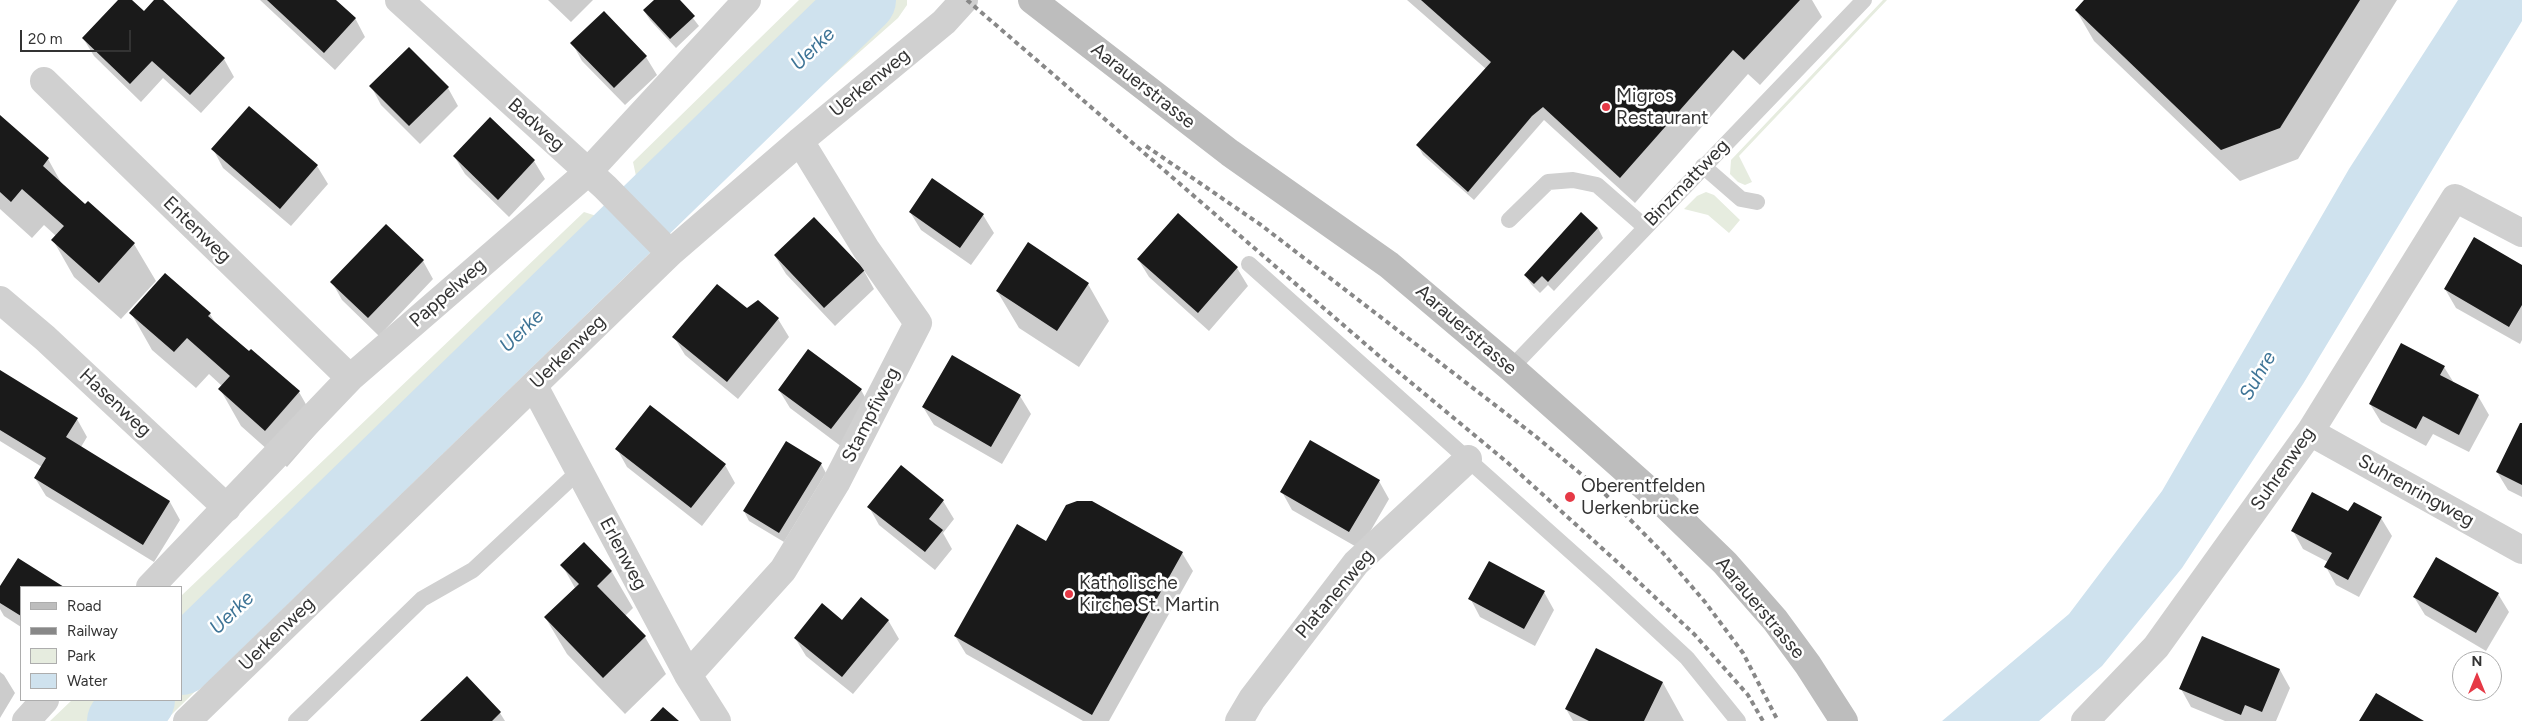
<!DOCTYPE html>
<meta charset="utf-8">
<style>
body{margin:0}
#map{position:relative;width:2522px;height:721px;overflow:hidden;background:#fff;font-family:Figtree,sans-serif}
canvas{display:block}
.legend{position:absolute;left:20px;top:586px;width:162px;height:115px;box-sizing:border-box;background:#fff;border:1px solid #adadad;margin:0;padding:6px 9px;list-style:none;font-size:15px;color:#333}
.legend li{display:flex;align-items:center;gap:10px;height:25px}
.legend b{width:25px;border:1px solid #adadad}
.north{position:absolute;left:2452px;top:651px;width:50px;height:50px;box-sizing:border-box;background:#fff;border:1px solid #adadad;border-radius:50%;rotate:0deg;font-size:14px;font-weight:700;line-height:20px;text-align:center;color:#333}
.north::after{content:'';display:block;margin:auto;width:18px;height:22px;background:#e63946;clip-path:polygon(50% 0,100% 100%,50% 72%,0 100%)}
.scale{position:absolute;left:20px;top:30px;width:111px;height:22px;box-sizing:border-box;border:2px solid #333;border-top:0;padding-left:6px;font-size:15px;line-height:18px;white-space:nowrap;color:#333;-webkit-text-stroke:4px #fff;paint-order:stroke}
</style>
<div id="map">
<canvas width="2522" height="721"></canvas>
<ul class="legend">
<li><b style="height:6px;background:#bdbdbd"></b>Road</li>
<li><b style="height:6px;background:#888"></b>Railway</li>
<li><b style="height:14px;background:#e6ecdf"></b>Park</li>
<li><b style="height:14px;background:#cfe2ee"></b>Water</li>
</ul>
<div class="north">N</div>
<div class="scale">20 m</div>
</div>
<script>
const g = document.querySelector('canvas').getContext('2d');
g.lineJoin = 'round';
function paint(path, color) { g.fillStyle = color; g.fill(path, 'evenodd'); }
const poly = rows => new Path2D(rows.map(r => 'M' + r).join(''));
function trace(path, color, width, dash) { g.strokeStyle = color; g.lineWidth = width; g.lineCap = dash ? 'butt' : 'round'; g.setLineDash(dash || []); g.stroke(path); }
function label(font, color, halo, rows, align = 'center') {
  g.font = font + ' Figtree,sans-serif'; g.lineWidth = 5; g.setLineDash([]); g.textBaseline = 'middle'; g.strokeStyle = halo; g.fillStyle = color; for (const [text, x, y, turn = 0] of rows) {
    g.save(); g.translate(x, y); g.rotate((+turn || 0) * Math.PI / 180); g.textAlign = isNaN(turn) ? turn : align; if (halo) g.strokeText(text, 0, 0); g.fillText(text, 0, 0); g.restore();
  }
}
const green = poly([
 [799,0,907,0,907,5,898,18,678,213,636,176,633,162],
 [1883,0,1887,0,1739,156,1752,182,1745,185,1738,182,1730,174,1731,160],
 [1706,192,1714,195,1740,220,1729,233,1708,215,1684,209,1697,196],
 [584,212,609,220,632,245,624,270,165,721,50,721,72,700,181,700,181,596]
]);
const water = poly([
 [2458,0,2522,0,2522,21,2303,384,2182,568,2102,666,2039,721,1942,721,2069,614,2162,491,2349,169]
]);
const shadow = poly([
 [119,0,130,0,144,13,156,0,161,0,224,59,234,77,201,113,163,78,141,102,94,56,83,38],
 [260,0,335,0,355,18,365,37,335,70],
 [548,0,593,0,571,22],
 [656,0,679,0,699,26,676,48,650,20,644,11],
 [1407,0,1812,0,1822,17,1760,85,1748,74,1635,203,1544,120,1474,200,1423,155,1418,146,1486,69],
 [2086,0,2397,0,2298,159,2240,181,2094,41,2076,10],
 [604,13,646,57,657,75,625,105,582,61,572,43],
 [371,86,448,88,458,106,420,144,381,105],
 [0,116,48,159,63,186,134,244,156,281,121,319,74,277,53,240,56,236,44,225,32,238,0,209],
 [490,119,534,161,545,179,509,217,465,174,454,156],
 [213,149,317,166,328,184,291,226,223,168],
 [910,212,983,215,994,233,971,265,921,230],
 [1598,228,1603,238,1554,291,1548,285,1540,293,1531,284,1525,275],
 [775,256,864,271,874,289,835,326,786,274],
 [1138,259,1237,268,1248,286,1209,331,1149,277],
 [423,261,433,279,379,336,342,300,332,282],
 [2522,266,2522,340,2520,344,2456,308,2445,289],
 [1088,284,1109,321,1079,367,1019,328,997,291],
 [758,302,778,319,789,337,738,399,685,355,674,337,747,310],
 [131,313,210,314,216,324,299,392,320,429,287,467,241,426,220,389,222,386,209,374,196,388,152,350],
 [2444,367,2454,383,2478,396,2489,415,2469,452,2433,434,2426,446,2381,422,2370,404],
 [0,372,77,419,87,437,81,447,170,502,180,520,154,562,46,496,35,478,42,467,0,441],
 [779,390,861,390,871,408,842,447,790,408],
 [1020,396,1031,414,1002,464,934,425,923,407],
 [2522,425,2522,497,2508,490,2497,472],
 [617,449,725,465,735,483,702,526,627,467],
 [821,464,826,473,784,542,749,521,744,511],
 [1379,481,1389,499,1360,549,1292,510,1282,492],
 [943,501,954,519,943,533,952,549,935,570,879,525,869,507],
 [1092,502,1182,553,1193,571,1109,721,1083,721,966,654,955,636,1047,543],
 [2349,513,2381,518,2392,536,2359,597,2336,585,2326,567,2328,562,2303,549,2293,531],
 [18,560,62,587,21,587,21,627,4,616,0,609,0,588],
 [562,565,612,572,633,608,625,616,645,637,666,674,625,714,567,654,545,617,575,588],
 [1544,592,1554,610,1535,646,1480,617,1470,598],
 [2498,594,2509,612,2486,651,2425,615,2414,597],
 [888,620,899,639,853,694,806,656,795,638,842,621],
 [1596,650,1663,683,1684,721,1573,721,1566,709],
 [2280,670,2290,688,2276,721,2225,721,2191,707,2181,689],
 [0,672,4,675,15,693,0,718],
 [500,713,505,721,422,721]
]);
const river = poly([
 [181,662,863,0],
 [120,721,142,700]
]);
const building = poly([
 [118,0,132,0,144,11,154,0,163,0,225,58,190,95,152,61,130,84,82,38],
 [267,0,336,0,356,18,324,53],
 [654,0,680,0,695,16,670,39,643,10],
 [1421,0,1800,0,1744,60,1733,50,1620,178,1543,107,1532,116,1468,192,1416,145,1491,62],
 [2084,0,2360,0,2280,128,2221,150,2075,10],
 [604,11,647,56,614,88,570,43],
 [409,47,449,87,409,126,369,86],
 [249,106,318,165,280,209,211,149],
 [0,115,49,158,43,166,85,204,88,201,135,243,99,283,51,240,64,226,22,189,11,202,0,192],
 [490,117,535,160,498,200,453,156],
 [932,178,984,214,960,248,909,212],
 [1581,212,1598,228,1548,282,1542,276,1534,284,1524,275],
 [1178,213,1238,267,1198,313,1137,259],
 [814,217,865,270,824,308,774,255],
 [386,224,424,260,368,318,330,282],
 [2474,237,2522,265,2522,305,2509,327,2444,289],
 [1028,242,1089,283,1057,331,996,291],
 [165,273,211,313,208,316,249,351,251,349,300,391,265,431,218,389,230,376,187,338,174,352,129,313],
 [717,284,747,308,758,300,779,318,727,382,672,337],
 [2401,343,2445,366,2440,375,2479,395,2459,435,2423,416,2416,429,2369,404],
 [808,349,862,389,831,429,778,390],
 [952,355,1021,395,991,447,922,407],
 [0,370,78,418,66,437,170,501,143,545,34,478,46,458,0,430],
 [650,405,726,464,691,508,615,449],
 [2520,423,2522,423,2522,485,2496,472],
 [1310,440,1380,480,1349,532,1280,492],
 [786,441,822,463,779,533,743,511],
 [901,465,944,500,929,519,943,530,925,552,867,507],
 [2312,492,2348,511,2354,502,2382,517,2348,580,2324,567,2332,553,2291,531],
 [1077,501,1092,501,1183,552,1092,715,954,636,1017,524,1046,541,1066,505],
 [584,542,612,571,597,586,646,636,603,678,544,617,579,584,560,565],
 [2436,557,2499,593,2476,633,2413,597],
 [18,558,64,587,21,587,21,616,0,603,0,586],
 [1489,561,1545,591,1524,629,1468,599],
 [861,597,889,620,842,677,794,638,822,603,842,620],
 [2202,636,2280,669,2262,712,2245,705,2241,715,2179,689],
 [1596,648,1663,682,1644,721,1589,721,1565,709],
 [467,676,501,712,492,721,420,721],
 [2376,693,2424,721,2359,721],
 [663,707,679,721,650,721]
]);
const lane = poly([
 [1703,166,1741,199,1757,202],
 [1509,220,1548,182,1573,180,1597,185,1645,227],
 [1249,264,1605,582,1687,658,1738,721],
 [1511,368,1864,0],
 [296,721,422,599,473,570,579,471]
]);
const street = poly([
 [399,0,605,187,670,253],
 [44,81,350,378],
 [0,300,45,338,227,508],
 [534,386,688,675,717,721],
 [2310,432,2522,550],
 [150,587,350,378,587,173,747,0],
 [688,675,783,570,836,483,918,323,866,249,800,141],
 [26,721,45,700],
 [187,721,670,253,800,141,944,22,964,0],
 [1239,721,1252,699,1356,563,1468,459],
 [2085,721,2156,647,2310,432,2455,198,2522,233]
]);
const secondary = poly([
 [1032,0,1230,153,1389,265,1511,368,1663,503,1725,563,1775,620,1808,665,1844,721]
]);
const rail = poly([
 [967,0,1385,361,1508,463,1626,570,1695,635,1748,695,1763,721],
 [1146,146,1261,225,1534,435,1605,494,1663,553,1705,602,1743,653,1778,721]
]);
const markers = [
 [1606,107,5,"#e63946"],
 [1570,497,6,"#e63946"],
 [1069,594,5,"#e63946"]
];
const streetNames = [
 ["Uerkenweg",870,83,-39],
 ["Aarauerstrasse",1143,86,38],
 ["Badweg",536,125,42],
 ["Binzmattweg",1687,183,-46],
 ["Entenweg",197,230,44],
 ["Pappelweg",448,293,-41],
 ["Aarauerstrasse",1466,330,41],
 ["Uerkenweg",568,352,-44],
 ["Hasenweg",115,403,43],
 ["Stampfiweg",871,415,-63],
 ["Suhrenweg",2283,469,-55],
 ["Suhrenringweg",2416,491,29],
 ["Erlenweg",623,554,62],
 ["Platanenweg",1335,594,-50],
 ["Aarauerstrasse",1760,608,50],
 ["Uerkenweg",277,634,-44]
];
const poiNames = [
 ["Migros",1616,96],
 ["Restaurant",1616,118],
 ["Oberentfelden",1581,486],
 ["Uerkenbrücke",1581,508],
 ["Katholische",1079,583],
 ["Kirche St. Martin",1079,605]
];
const waterNames = [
 ["Uerke",813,49,-44],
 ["Uerke",522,331,-44],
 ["Suhre",2258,376,-60],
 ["Uerke",232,613,-44]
];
paint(green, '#e6ecdf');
paint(water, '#cfe2ee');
paint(shadow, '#0003');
trace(river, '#cfe2ee', 66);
paint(building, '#1a1a1a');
trace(lane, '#d0d0d0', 16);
trace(street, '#d0d0d0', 28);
trace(secondary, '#bdbdbd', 28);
trace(rail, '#888', 4, [5, 4]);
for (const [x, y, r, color] of markers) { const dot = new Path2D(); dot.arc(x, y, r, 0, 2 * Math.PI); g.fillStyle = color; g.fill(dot); trace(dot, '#fff', 2); }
label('19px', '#333', '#fff', streetNames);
label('19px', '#333', '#fff', poiNames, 'left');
label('italic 20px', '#3f7597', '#fff', waterNames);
</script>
